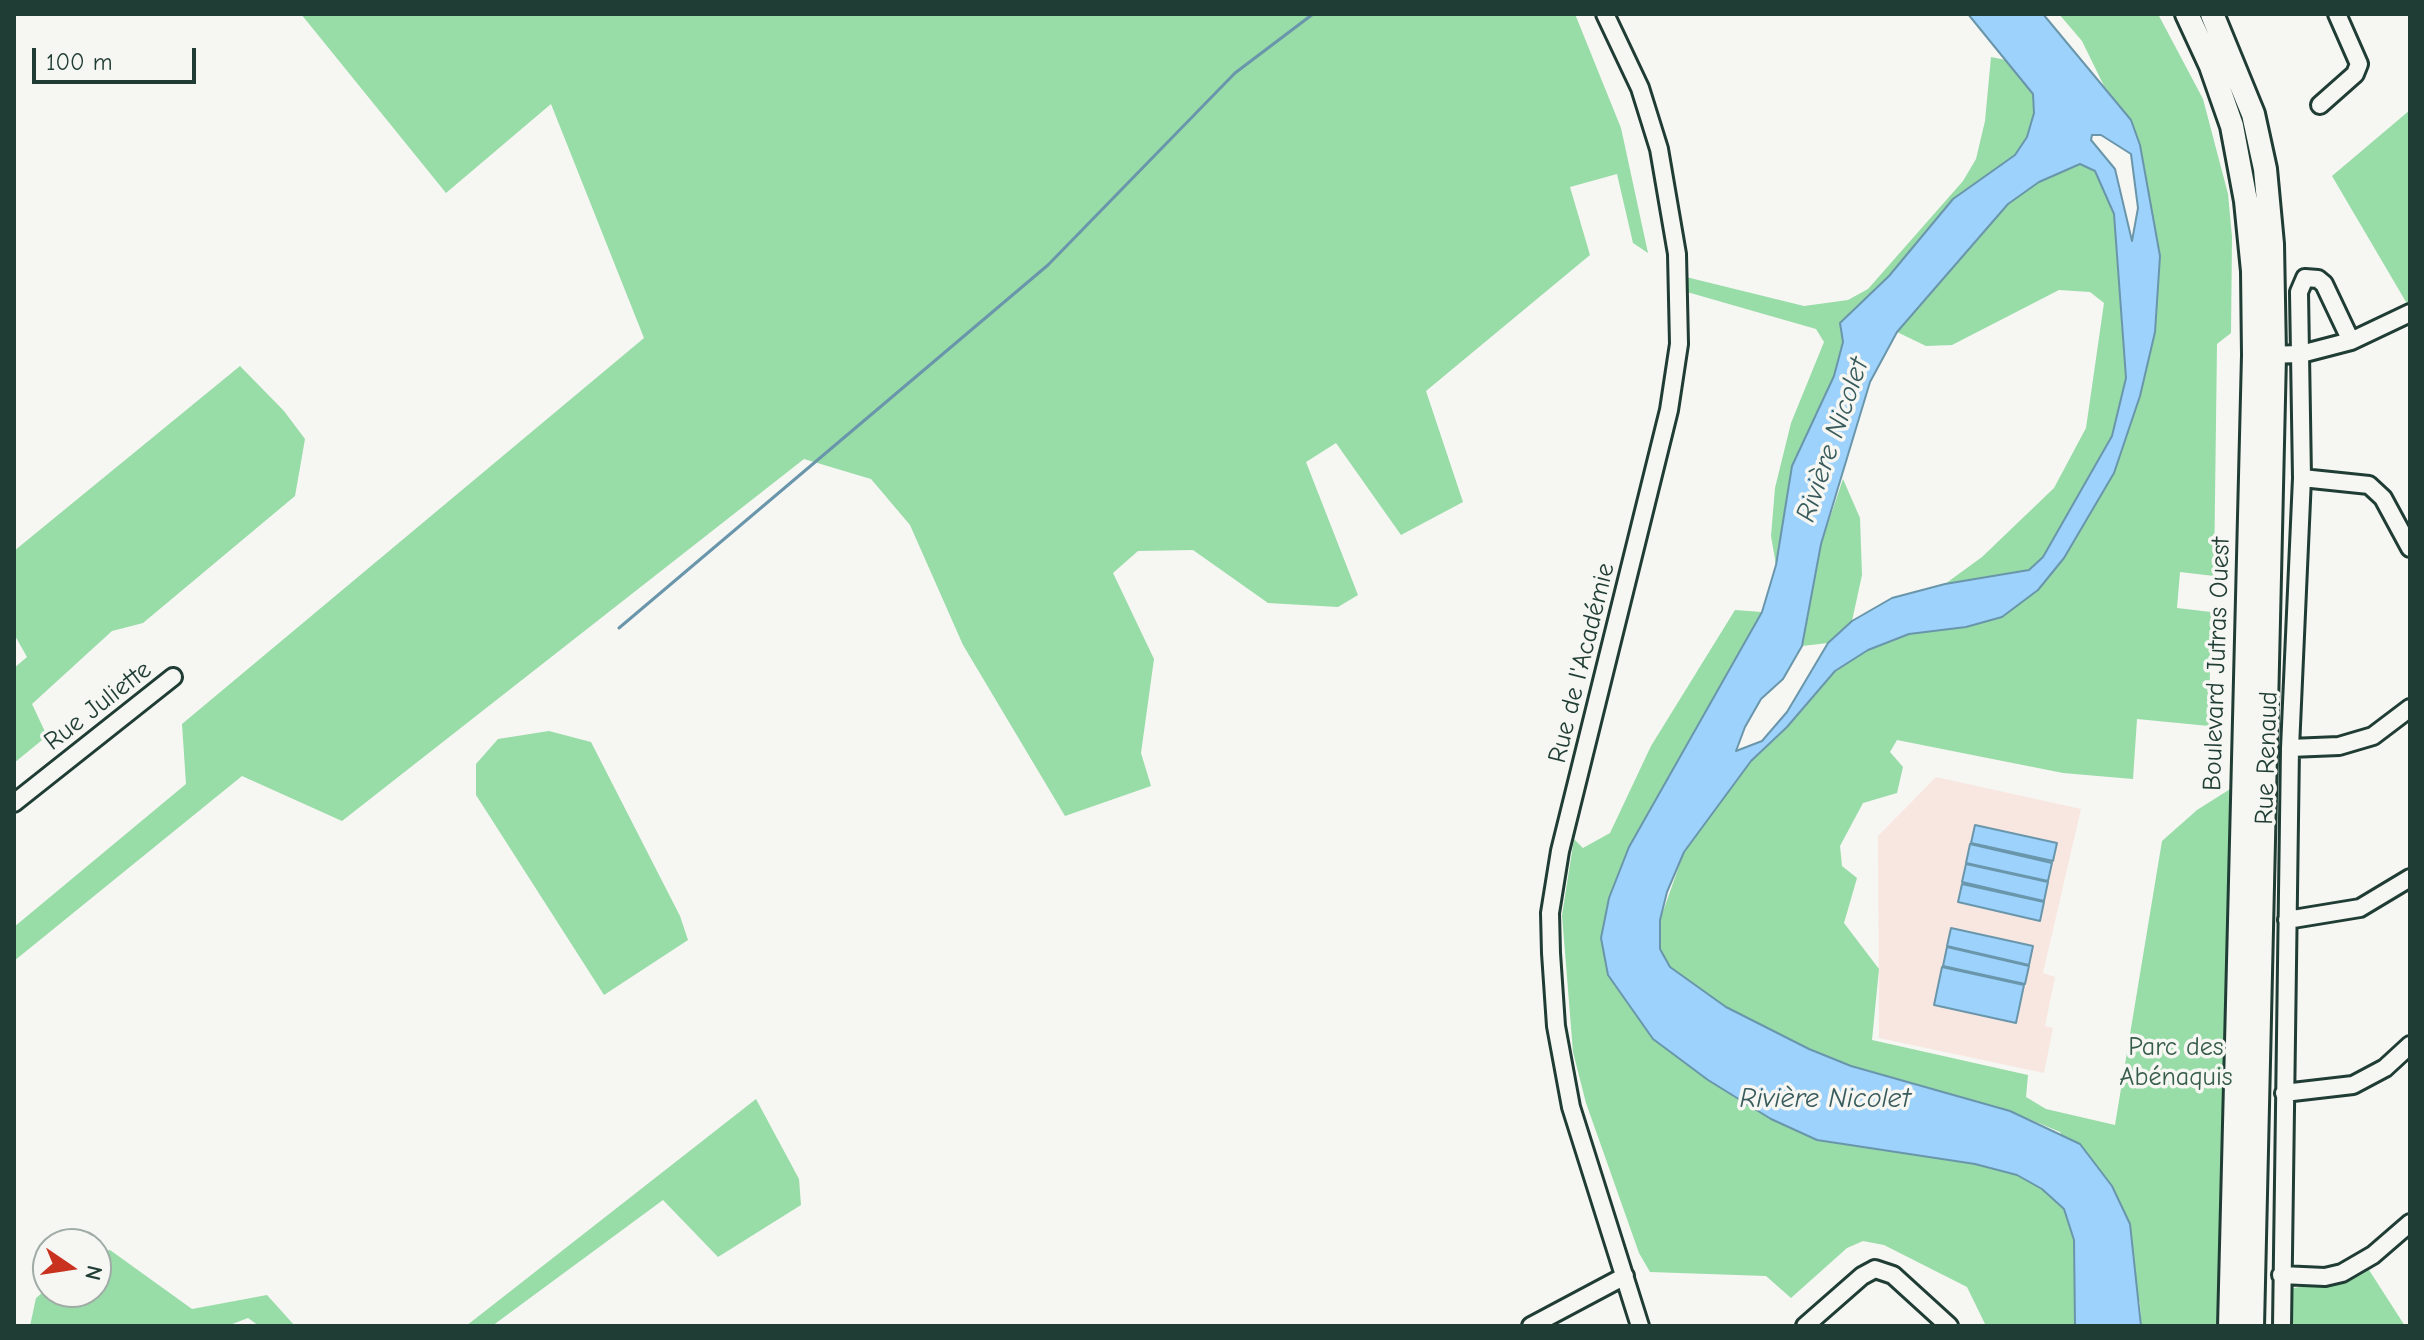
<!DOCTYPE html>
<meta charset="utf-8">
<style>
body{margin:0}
#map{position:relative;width:2424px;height:1340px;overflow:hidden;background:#f6f6f2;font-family:"Comic Neue",sans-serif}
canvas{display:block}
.frame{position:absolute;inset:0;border:16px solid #1f3d34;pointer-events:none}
.north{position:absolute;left:32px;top:1228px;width:80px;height:80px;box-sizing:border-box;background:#f6f6f2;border:2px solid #a0aca6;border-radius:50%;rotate:103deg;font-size:22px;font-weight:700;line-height:32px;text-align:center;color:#1f3d34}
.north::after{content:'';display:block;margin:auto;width:28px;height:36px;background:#c8321e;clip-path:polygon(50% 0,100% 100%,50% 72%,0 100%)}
.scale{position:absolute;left:32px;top:48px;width:164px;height:36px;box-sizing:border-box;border:4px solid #1f3d34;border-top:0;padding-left:10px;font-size:24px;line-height:28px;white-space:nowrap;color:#1f3d34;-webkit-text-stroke:6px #f6f6f2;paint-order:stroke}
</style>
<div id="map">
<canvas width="2424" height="1340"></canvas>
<div class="frame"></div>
<div class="north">N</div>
<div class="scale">100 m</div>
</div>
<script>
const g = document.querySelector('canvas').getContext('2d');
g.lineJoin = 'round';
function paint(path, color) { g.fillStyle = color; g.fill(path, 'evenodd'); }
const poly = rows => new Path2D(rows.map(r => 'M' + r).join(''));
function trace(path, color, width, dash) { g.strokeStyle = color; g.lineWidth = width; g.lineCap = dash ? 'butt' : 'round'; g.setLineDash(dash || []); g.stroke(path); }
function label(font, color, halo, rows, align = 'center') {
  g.font = font + ' "Comic Neue",sans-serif'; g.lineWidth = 7; g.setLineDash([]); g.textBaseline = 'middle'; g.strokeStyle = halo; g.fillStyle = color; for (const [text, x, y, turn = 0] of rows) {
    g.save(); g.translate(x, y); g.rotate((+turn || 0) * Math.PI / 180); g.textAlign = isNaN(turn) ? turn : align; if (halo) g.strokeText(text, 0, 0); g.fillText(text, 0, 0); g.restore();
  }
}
const built = poly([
 [1936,777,2081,809,2043,973,2055,977,2045,1026,2053,1028,2044,1073,1879,1038,1878,836]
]);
const green = poly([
 [301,14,1575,14,1621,128,1648,253,1633,243,1617,174,1570,187,1590,255,1426,391,1463,502,1401,535,1336,443,1306,462,1358,595,1338,607,1268,603,1193,550,1138,551,1113,573,1154,659,1141,753,1151,786,1065,816,963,645,910,525,871,479,804,459,342,821,242,776,14,961,14,927,186,784,182,724,644,338,551,104,446,193],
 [2059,14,2158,14,2203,99,2228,194,2232,237,2231,333,2217,344,2214,576,2180,572,2177,608,2211,612,2209,726,2137,719,2133,779,2063,773,1897,740,1890,752,1903,767,1897,793,1863,803,1840,846,1842,866,1857,878,1844,923,1879,969,1872,1040,2028,1075,2026,1097,2046,1109,2115,1125,2162,841,2197,810,2235,786,2222,1326,2141,1326,2140,1303,2060,1132,2010,1111,1851,1066,1809,1049,1726,1007,1670,967,1660,949,1660,920,1684,852,1751,761,1787,727,1835,671,1868,650,1909,634,1966,627,2064,558,2114,473,2140,396,2155,332,2160,256,2131,121,2104,86,2082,41],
 [1991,57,2006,60,2033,94,2034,113,2027,137,2015,155,1953,199,1889,276,1840,323,1843,342,1834,376,1792,466,1776,565,1771,536,1775,488,1791,423,1824,342,1816,329,1687,292,1686,277,1804,306,1848,300,1868,289,1963,181,1976,159,1985,121],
 [2410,110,2410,307,2409,307,2332,176],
 [2081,164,2095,171,2114,214,2126,378,2112,436,2043,558,2029,570,1945,584,1982,557,2054,488,2086,428,2104,303,2090,292,2059,290,1952,345,1926,346,1897,332,2008,204,2039,182],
 [240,366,284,411,305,439,295,496,143,623,112,631,32,704,47,736,14,763,14,668,27,657,14,634,14,551],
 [1843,479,1860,518,1862,575,1852,621,1828,643,1802,646,1821,544],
 [1735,610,1762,612,1629,847,1608,975,1653,1039,1708,1080,1771,1119,1817,1140,1975,1164,2017,1175,2042,1189,2064,1209,2074,1240,2075,1326,1986,1326,1967,1287,1884,1245,1863,1241,1847,1248,1791,1298,1766,1276,1650,1272,1639,1253,1586,1103,1573,1052,1562,915,1574,839,1583,848,1610,833,1651,746],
 [549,731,591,742,680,916,688,940,604,995,476,795,476,764,498,739],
 [756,1099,799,1179,801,1205,718,1257,663,1200,492,1326,466,1326],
 [110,1250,192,1309,267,1295,295,1326,259,1326,248,1318,227,1326,30,1326,36,1298,48,1288,48,1292,96,1292,96,1253],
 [2369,1270,2405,1326,2289,1326,2288,1289,2357,1277]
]);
const water = poly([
 [1968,14,2043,14,2131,120,2140,145,2160,256,2155,332,2140,396,2114,473,2064,558,2038,590,2002,617,1966,627,1909,634,1868,650,1835,671,1787,727,1751,761,1684,852,1667,892,1660,920,1660,949,1670,967,1726,1007,1809,1049,1851,1066,2010,1111,2080,1144,2112,1186,2130,1224,2141,1326,2075,1326,2074,1240,2064,1209,2042,1189,2017,1175,1975,1164,1817,1140,1771,1119,1708,1080,1653,1039,1608,975,1601,938,1609,898,1629,847,1762,612,1776,565,1792,466,1834,376,1843,342,1840,323,1889,276,1953,199,2015,155,2027,137,2034,113,2033,94,1968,14],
 [2092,135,2101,135,2131,154,2138,208,2132,241,2115,169,2091,140,2092,135],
 [2080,164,2095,171,2114,214,2126,378,2112,436,2043,557,2029,570,1945,584,1892,598,1852,621,1828,643,1787,712,1762,741,1736,751,1745,727,1761,699,1783,679,1802,646,1821,544,1870,382,1897,332,2008,204,2039,182,2080,164],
 [1975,825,2057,843,2053,861,1971,843,1975,825],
 [1970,844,2052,863,2048,881,1966,863,1970,844],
 [1966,864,2048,882,2044,901,1962,882,1966,864],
 [1962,884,2044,902,2040,921,1958,902,1962,884],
 [1951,928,2033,946,2029,965,1947,946,1951,928],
 [1947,947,2029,966,2025,984,1943,966,1947,947],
 [1942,967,2024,985,2016,1023,1934,1005,1942,967]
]);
const stream = poly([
 [619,628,1048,265,1235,73,1313,14]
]);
const minor = poly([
 [1605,14,1640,88,1659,149,1677,254,1679,344,1669,410,1560,851,1550,913,1551,953,1556,1026,1571,1107,1640,1326],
 [2320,105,2355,74,2359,64,2337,14],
 [2264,355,2301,354,2351,341,2410,313],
 [2302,478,2369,485,2383,498,2410,548],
 [2290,748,2339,746,2373,736,2410,708],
 [14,803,173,677],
 [2287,920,2360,908,2410,878],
 [2284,1093,2353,1085,2385,1068,2410,1045],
 [2281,1275,2325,1277,2342,1273,2373,1255,2410,1223],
 [1531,1326,1625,1276],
 [1805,1326,1862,1276,1875,1269,1893,1275,1949,1326],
 [2282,1326,2290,748,2302,478,2299,292,2305,278,2318,279,2324,284,2351,341]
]);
const major = poly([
 [2187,14,2211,66,2232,126,2246,201,2253,271,2254,355,2230,1326],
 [2212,14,2253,114,2265,169,2272,244,2274,355,2252,1326]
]);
const streetNames = [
 ["Rue de l'Académie",1582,663,-76],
 ["Boulevard Jutras Ouest",2217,664,-88],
 ["Rue Juliette",98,706,-38],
 ["Rue Renaud",2267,758,-88]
];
const parkNames = [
 ["Parc des",2176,1048],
 ["Abénaquis",2176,1078]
];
const waterNames = [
 ["Rivière Nicolet",1833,440,-71],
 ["Rivière Nicolet",1825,1099]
];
paint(built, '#f8e7e0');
paint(green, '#98dca8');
paint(water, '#9cd2fb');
trace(water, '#6a96ab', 2);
trace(stream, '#6a96ab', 3);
trace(minor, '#1f3d34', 22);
trace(major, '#1f3d34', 28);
trace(minor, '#f6f6f2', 16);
trace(major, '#f6f6f2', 22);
label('26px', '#1f3d34', '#f6f6f2', streetNames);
label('26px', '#375d4b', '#f6f6f2', parkNames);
label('italic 28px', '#385b5c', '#f6f6f2', waterNames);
</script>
